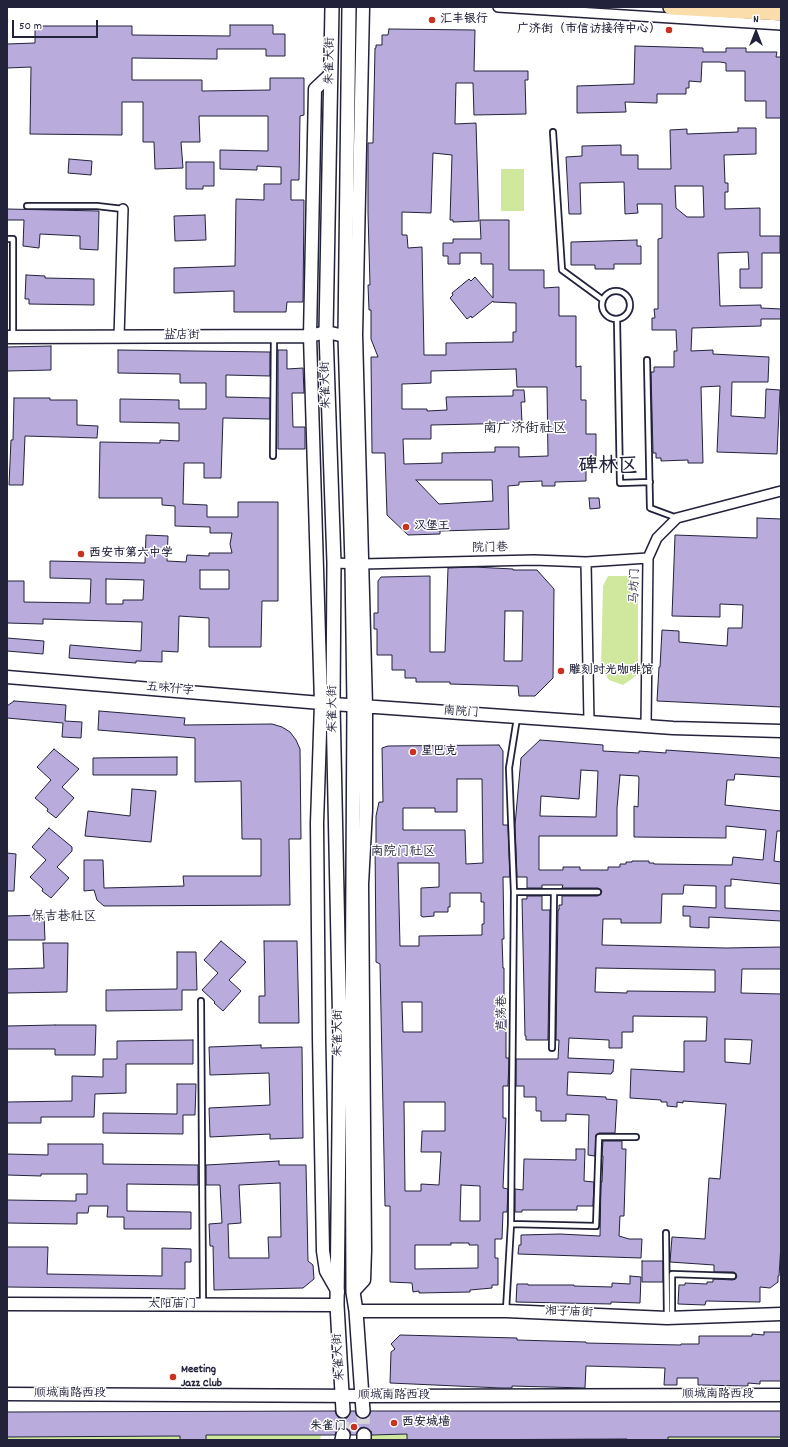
<!DOCTYPE html>
<meta charset="utf-8">
<style>
body{margin:0}
#map{position:relative;width:788px;height:1447px;overflow:hidden;background:#fff;font-family:Dekko,sans-serif}
canvas{display:block}
.frame{position:absolute;inset:0;border:8px solid #22223b;pointer-events:none}
.north{position:absolute;left:736px;top:12px;width:40px;height:40px;-webkit-text-stroke:3px #fff;paint-order:stroke;rotate:0deg;font-size:11px;font-weight:700;line-height:16px;text-align:center;color:#22223b}
.north::after{content:'';display:block;margin:auto;width:14px;height:18px;background:#22223b;clip-path:polygon(50% 0,100% 100%,50% 72%,0 100%)}
.scale{position:absolute;left:12px;top:20px;width:86px;height:18px;box-sizing:border-box;border:2px solid #22223b;border-top:0;padding-left:5px;font-size:12px;line-height:14px;white-space:nowrap;color:#22223b;-webkit-text-stroke:3px #fff;paint-order:stroke}
</style>
<div id="map">
<canvas width="788" height="1447"></canvas>
<div class="frame"></div>
<div class="north">N</div>
<div class="scale">50 m</div>
</div>
<script>
const g = document.querySelector('canvas').getContext('2d');
g.lineJoin = 'round';
function paint(path, color) { g.fillStyle = color; g.fill(path, 'evenodd'); }
const poly = rows => new Path2D(rows.map(r => 'M' + r).join(''));
function trace(path, color, width, dash) { g.strokeStyle = color; g.lineWidth = width; g.lineCap = dash ? 'butt' : 'round'; g.setLineDash(dash || []); g.stroke(path); }
function label(font, color, halo, rows, align = 'center') {
  g.font = font + ' Dekko,"LXGW WenKai TC",sans-serif'; g.lineWidth = 3; g.setLineDash([]); g.textBaseline = 'middle'; g.strokeStyle = halo; g.fillStyle = color; for (const [text, x, y, turn = 0] of rows) {
    g.save(); g.translate(x, y); g.rotate((+turn || 0) * Math.PI / 180); g.textAlign = isNaN(turn) ? turn : align; if (halo) g.strokeText(text, 0, 0); g.fillText(text, 0, 0); g.restore();
  }
}
const green = poly([
 [501,169,524,169,524,211,501,211],
 [608,576,633,576,638,587,638,668,636,676,623,685,609,680,601,667,603,586],
 [407,1434,407,1440,372,1440,372,1435],
 [206,1435,321,1435,320,1440,206,1440],
 [180,1436,180,1440,7,1440,7,1437],
 [668,1437,781,1437,781,1440,668,1440]
]);
const building = poly([
 [230,25,273,25,273,34,285,34,285,56,266,56,266,49,217,49,217,59,132,58,132,80,202,80,202,91,270,90,270,78,304,78,304,115,300,116,299,180,291,180,291,200,304,200,303,302,287,302,286,312,234,312,234,291,174,293,174,268,235,266,236,199,264,200,264,184,281,184,281,167,257,166,257,170,220,169,220,150,268,151,268,116,199,116,200,142,181,142,183,168,155,169,154,142,143,142,143,102,122,102,122,135,30,134,31,67,7,68,7,44,35,43,35,26,132,26,132,35,230,36,230,25],
 [389,29,475,30,474,71,528,71,528,80,525,80,526,114,474,115,473,83,456,83,455,124,476,123,479,221,453,222,453,220,450,220,452,155,433,153,431,213,402,212,402,235,407,235,408,248,422,247,424,355,446,355,446,343,513,342,513,332,516,332,516,303,493,302,493,301,472,318,471,316,467,319,450,298,453,295,452,293,469,279,471,281,475,277,493,298,493,264,481,264,481,253,460,253,460,264,448,264,448,256,443,256,443,243,453,243,453,239,481,239,480,220,509,220,509,270,544,270,544,288,559,287,559,316,576,316,576,367,581,366,581,400,586,400,586,434,596,434,596,460,586,460,586,481,555,482,555,486,542,486,542,481,519,482,519,485,508,486,509,529,440,531,440,534,408,535,387,515,385,453,372,453,371,357,378,357,371,339,371,310,369,310,368,285,370,285,368,213,368,143,373,143,375,48,376,48,376,45,382,45,382,35,388,35,389,29],
 [516,369,517,387,547,387,548,456,519,457,519,447,495,447,495,452,442,453,442,463,404,464,403,439,431,439,431,425,522,423,521,402,525,402,524,390,513,390,513,396,446,397,447,410,427,411,427,409,402,409,402,384,431,383,431,371,516,369],
 [416,480,492,480,493,501,439,504,416,480],
 [635,46,703,48,703,52,726,52,726,48,746,48,746,52,777,52,776,57,781,57,781,118,766,118,766,101,745,101,745,71,726,71,726,63,720,62,702,62,701,82,689,81,689,88,686,88,686,94,657,94,657,103,625,102,626,112,577,113,577,86,634,84,635,46],
 [738,128,756,128,756,154,724,155,725,183,728,183,728,192,725,192,725,209,760,208,760,236,780,236,780,253,762,253,762,288,740,288,740,269,749,269,748,252,718,253,720,306,761,305,761,308,781,309,781,319,761,319,761,326,692,328,691,351,713,350,713,354,769,357,768,382,732,382,731,416,765,418,766,389,780,390,777,454,717,452,720,386,701,387,703,463,688,463,688,460,661,461,661,458,656,458,656,453,653,453,651,372,654,372,654,367,674,367,674,351,677,351,676,330,652,330,652,318,655,318,654,309,658,309,658,239,662,238,662,204,637,204,638,213,625,214,624,182,580,183,581,214,569,214,566,157,582,156,582,146,621,145,621,155,638,155,638,169,671,169,670,130,687,129,687,134,738,132,738,128],
 [675,186,703,186,704,217,687,217,676,208,675,186],
 [69,159,92,161,91,175,68,173,69,159],
 [186,162,214,162,214,186,203,186,203,189,186,189,186,162],
 [7,209,99,211,98,250,80,249,80,236,40,234,39,248,23,246,24,220,7,220,7,209],
 [205,215,206,240,175,241,174,216,205,215],
 [637,240,637,246,641,246,641,264,614,264,614,269,595,269,595,265,571,265,571,242,637,240],
 [26,275,45,276,45,278,94,279,94,305,29,304,29,299,25,299,26,275],
 [51,346,51,370,7,371,7,347,51,346],
 [118,350,270,352,270,376,226,375,226,397,270,398,270,419,223,418,221,478,204,478,204,463,184,463,183,504,207,505,207,517,238,517,238,502,278,502,278,601,262,601,261,647,209,647,209,618,179,616,178,652,162,651,162,662,136,661,136,663,69,658,70,645,141,651,142,622,43,619,43,624,7,623,7,581,24,581,24,602,90,603,91,579,50,578,50,561,145,563,146,535,168,536,167,561,186,562,187,555,209,556,209,553,232,553,230,544,232,533,210,533,210,527,175,526,175,506,162,505,162,498,99,498,100,442,160,443,160,440,179,441,179,423,120,422,120,399,179,400,179,409,206,409,206,383,180,383,180,374,118,373,118,350],
 [200,570,229,570,229,589,200,589,200,570],
 [106,579,144,580,143,600,123,600,123,604,106,604,106,579],
 [278,350,287,350,287,369,303,368,304,393,292,393,293,427,305,427,305,449,278,449,278,350],
 [14,398,50,398,50,400,77,400,77,425,98,426,97,438,25,436,23,485,9,485,11,440,13,440,14,398],
 [589,498,599,498,600,508,590,509,589,498],
 [757,518,781,519,781,707,657,701,659,667,660,667,662,630,679,631,679,642,727,646,728,628,742,628,743,605,720,604,720,617,672,616,675,535,757,538,757,518],
 [474,567,513,569,513,570,537,570,554,589,553,678,535,696,519,696,518,686,450,684,450,682,416,682,416,678,405,678,405,670,392,670,392,655,377,655,377,629,374,629,374,613,378,613,378,581,381,577,430,576,430,652,445,652,448,568,474,567],
 [505,611,523,611,522,661,504,661,505,611],
 [7,638,44,641,43,654,7,651,7,638],
 [14,701,66,705,65,721,82,722,81,738,62,737,63,723,7,718,7,706,14,701],
 [99,711,185,718,184,725,272,724,282,727,290,732,296,740,300,749,301,839,289,839,290,905,104,906,97,900,94,890,84,891,84,860,103,860,104,888,184,886,183,876,261,876,261,839,242,839,241,781,195,782,195,738,98,730,99,711],
 [540,740,603,745,603,751,639,753,639,751,666,753,666,750,781,758,781,777,735,774,734,780,727,780,725,805,781,811,781,831,777,831,774,861,781,862,781,884,731,879,731,886,725,886,725,908,781,911,781,921,709,917,709,928,690,927,690,916,683,916,683,906,716,908,716,886,684,885,683,894,662,894,661,923,621,923,621,919,603,919,602,945,726,948,781,947,781,969,742,969,741,993,781,994,781,1245,779,1276,778,1276,778,1282,770,1288,760,1287,760,1302,706,1301,705,1305,678,1304,679,1285,685,1285,685,1283,707,1284,707,1282,713,1282,713,1279,733,1280,736,1278,737,1276,734,1272,714,1272,714,1265,670,1262,672,1237,705,1239,709,1178,720,1179,726,1104,683,1101,683,1103,677,1102,677,1107,667,1106,667,1102,661,1102,661,1100,630,1098,631,1069,684,1072,684,1041,706,1041,707,1017,633,1016,633,1032,622,1032,622,1048,609,1048,609,1040,569,1038,568,1058,614,1060,613,1072,612,1072,611,1074,568,1072,567,1095,606,1097,606,1099,617,1100,615,1133,599,1133,596,1135,595,1156,588,1155,589,1115,566,1114,566,1121,541,1121,541,1111,536,1111,536,1097,524,1097,524,1086,516,1086,516,1059,558,1059,559,1040,556,1040,558,910,559,910,559,905,562,905,562,896,598,896,602,892,601,890,598,888,562,888,563,885,542,885,542,888,527,888,527,877,517,877,515,825,521,758,540,740],
 [581,770,598,771,596,817,540,816,541,796,579,799,581,770],
 [620,775,638,776,639,778,638,807,634,806,634,837,726,838,726,826,766,830,763,860,733,857,732,865,654,864,654,863,649,863,649,861,632,861,632,862,626,862,626,864,620,864,620,867,608,867,608,870,580,870,580,867,563,867,563,870,539,870,539,836,617,836,617,808,620,775],
 [596,968,715,970,715,992,627,991,627,993,595,992,596,968],
 [725,1039,752,1040,750,1064,725,1062,725,1039],
 [499,745,503,751,503,825,508,825,510,877,503,877,504,939,502,939,503,968,504,968,504,1015,506,1015,506,1058,509,1058,508,1086,503,1086,503,1118,506,1118,503,1188,508,1189,507,1212,503,1212,502,1239,495,1239,495,1258,498,1258,498,1285,492,1285,492,1288,470,1290,470,1292,419,1293,419,1291,413,1292,412,1283,390,1282,390,1206,385,1206,380,964,376,962,376,950,375,844,376,844,376,816,379,802,383,802,382,748,388,746,499,745],
 [457,779,482,779,483,863,466,864,465,830,403,830,403,808,435,808,435,812,457,812,457,779],
 [398,863,439,863,439,887,421,888,421,916,423,917,434,916,434,912,448,912,448,907,450,907,450,893,481,893,481,902,484,902,484,924,482,924,482,935,419,936,419,946,400,946,398,863],
 [402,1002,422,1002,422,1032,403,1032,402,1002],
 [404,1102,445,1102,445,1131,422,1131,422,1133,421,1152,441,1152,439,1185,421,1184,421,1191,405,1191,404,1102],
 [461,1185,480,1186,480,1221,460,1221,461,1185],
 [451,1243,469,1243,469,1245,478,1245,478,1268,415,1269,415,1245,451,1245,451,1243],
 [54,749,79,769,62,787,74,798,56,818,47,811,48,809,35,798,51,780,37,767,54,749],
 [177,757,177,775,93,775,93,758,177,757],
 [132,789,156,791,151,842,85,836,88,811,130,816,132,789],
 [49,828,72,847,72,851,57,867,69,878,51,898,42,891,43,889,30,877,46,860,32,847,49,828],
 [7,853,16,854,14,891,7,891,7,853],
 [527,896,542,896,542,910,550,910,548,1040,526,1040,526,1036,525,1036,522,899,527,899,527,896],
 [44,915,45,940,7,940,7,916,44,915],
 [221,941,246,962,229,980,241,991,223,1011,214,1003,215,1002,202,990,218,973,204,960,221,941],
 [264,941,297,941,299,1023,259,1023,259,996,265,996,264,941],
 [43,943,68,943,67,992,7,993,7,969,44,968,43,943],
 [177,952,196,952,197,990,182,990,182,1010,106,1011,106,990,177,989,177,952],
 [55,1025,96,1025,95,1055,55,1055,55,1049,7,1049,7,1026,55,1025],
 [193,1040,193,1064,126,1064,126,1093,95,1094,94,1117,41,1117,41,1123,7,1123,7,1102,72,1101,72,1076,103,1077,103,1059,117,1059,117,1041,193,1040],
 [261,1045,261,1048,302,1047,303,1138,270,1139,270,1134,210,1137,209,1108,270,1105,269,1073,210,1075,209,1047,261,1045],
 [177,1084,196,1084,195,1115,183,1115,183,1134,103,1133,103,1113,177,1114,177,1084],
 [603,1141,622,1141,622,1149,626,1149,624,1216,620,1216,619,1236,629,1239,642,1239,641,1258,518,1254,519,1245,521,1245,521,1235,560,1234,600,1236,601,1182,602,1182,603,1156,602,1156,603,1141],
 [48,1144,103,1144,103,1164,198,1165,198,1185,127,1184,127,1211,191,1212,191,1229,124,1229,124,1217,107,1217,108,1206,89,1206,88,1213,77,1213,77,1224,7,1223,7,1200,76,1201,76,1194,87,1194,87,1174,41,1174,41,1176,7,1175,7,1154,48,1155,48,1144],
 [576,1149,585,1149,584,1181,594,1182,593,1206,577,1206,577,1210,522,1210,522,1212,515,1212,515,1189,523,1190,524,1159,576,1160,576,1149],
 [279,1161,279,1165,306,1165,308,1261,313,1265,314,1279,303,1288,214,1290,213,1246,210,1246,209,1224,222,1223,220,1185,206,1185,206,1165,279,1161],
 [280,1183,281,1237,268,1237,269,1258,229,1258,228,1224,241,1223,239,1185,280,1183],
 [7,1247,48,1247,47,1274,162,1276,162,1248,191,1249,191,1262,185,1262,185,1289,7,1287,7,1247],
 [642,1261,663,1261,663,1282,642,1282,642,1261],
 [630,1276,641,1277,640,1303,611,1302,611,1304,516,1302,517,1284,528,1284,528,1285,574,1285,574,1286,612,1287,612,1283,630,1284,630,1276],
 [764,1332,781,1332,781,1381,760,1381,760,1384,748,1383,748,1386,698,1385,698,1378,677,1378,677,1385,664,1385,665,1368,586,1366,585,1388,512,1386,512,1388,501,1388,390,1383,391,1352,395,1349,391,1344,400,1335,517,1338,517,1340,586,1342,586,1343,681,1345,681,1344,699,1344,699,1336,752,1336,752,1334,764,1335,764,1332],
 [335,1411,337,1416,340,1418,347,1418,351,1411,355,1411,357,1416,363,1419,368,1417,371,1411,781,1411,781,1437,668,1437,668,1440,627,1440,627,1439,407,1440,407,1434,372,1435,371,1431,364,1427,360,1428,356,1435,351,1435,349,1429,344,1427,337,1429,335,1435,206,1435,206,1440,180,1440,180,1436,7,1437,7,1412,335,1411]
]);
const secondaryTunnel = poly([
 [363,1411,364,1435],
 [343,1435,343,1411]
]);
const service = poly([
 [553,132,562,270,603,300],
 [27,206,97,206,123,209],
 [7,239,13,239,13,337],
 '602 305a14 14 0 1 1 28 0a14 14 0 1 1-28 0Z',
 [617,320,620,483,650,482],
 [647,360,650,508,677,518],
 [273,456,274,336],
 [514,892,598,892],
 [201,1001,203,1303],
 [552,1048,554,893],
 [511,1224,596,1226,599,1137,636,1137],
 [666,1233,667,1318],
 [506,1310,511,1224,514,892,509,768,517,718],
 [672,1318,672,1274,733,1276]
]);
const minor = poly([
 [498,7,781,25],
 [119,337,123,209],
 [586,562,589,722],
 [334,563,362,564,534,560,586,562,648,558],
 [646,725,648,558,657,538,677,518,781,491]
]);
const tertiary = poly([
 [330,75,315,89,310,336,321,703,317,823,319,1038,323,1251,326,1271,338,1292],
 [7,337,310,336,326,332,345,336,355,335],
 [7,677,333,704,589,722,673,728,781,731],
 [353,1292,364,1280,365,1250,362,884,366,810,366,706,356,335,363,7],
 [7,1304,337,1305],
 [356,1311,506,1311,667,1318,781,1314],
 [7,1394,363,1396,781,1395]
]);
const secondary = poly([
 [332,7,326,332,334,563,333,704,340,1038,337,1305,343,1411],
 [349,7,345,336,352,564,354,705,352,1039,353,1292,356,1311,363,1411],
 [342,1440,343,1435],
 [364,1440,364,1435]
]);
const primary = poly([
 [671,7,781,13]
]);
const markers = [
 [432,20,4,"#c8321e"],
 [669,30,4,"#c8321e"],
 [406,527,4,"#c8321e"],
 [81,554,4,"#c8321e"],
 [561,671,4,"#c8321e"],
 [413,752,4,"#c8321e"],
 [173,1377,4,"#c8321e"],
 [394,1423,4,"#c8321e"],
 [354,1427,4,"#c8321e"]
];
const poiNames = [
 ["汇丰银行",440,20],
 ["广济街（市信访接待中心）",661,30,"right"],
 ["汉堡王",414,527],
 ["西安市第六中学",89,554],
 ["雕刻时光咖啡馆",569,671],
 ["星巴克",421,752],
 ["Meeting",181,1370],
 ["Jazz Club",181,1384],
 ["西安城墙",402,1423],
 ["朱雀门",346,1427,"right"]
];
const streetNames = [
 ["朱雀大街",331,61,-89],
 ["盐店街",182,336],
 ["朱雀大街",327,385,-92],
 ["院门巷",490,549,-1],
 ["马坊门",636,586,-89],
 ["五味什字",170,690,5],
 ["朱雀大街",334,709,-91],
 ["南院门",461,713,4],
 ["芦荡巷",503,1013,-90],
 ["朱雀大街",339,1033,-90],
 ["太阳庙门",172,1305],
 ["湘子庙街",569,1313,2],
 ["朱雀大街",340,1357,-94],
 ["顺城南路西段",70,1394],
 ["顺城南路西段",718,1395],
 ["顺城南路西段",394,1396]
];
const neighbourhoodNames = [
 ["南院门社区",403,853],
 ["保吉巷社区",64,918]
];
const quarterNames = [
 ["南广济街社区",525,430]
];
const townNames = [
 ["碑林区",608,468]
];
paint(green, '#cfe89e');
paint(building, '#b9acdd');
trace(building, '#22223b', 1);
trace(secondaryTunnel, '#d3d3d8', 13, [13, 6]);
trace(service, '#22223b', 8);
trace(minor, '#22223b', 12);
trace(tertiary, '#22223b', 15);
trace(secondary, '#22223b', 16);
trace(primary, '#22223b', 18);
trace(service, '#fff', 4.5);
trace(minor, '#fff', 9);
trace(tertiary, '#fff', 12);
trace(secondary, '#fff', 13);
trace(primary, '#fbddab', 15);
for (const [x, y, r, color] of markers) { const dot = new Path2D(); dot.arc(x, y, r, 0, 2 * Math.PI); g.fillStyle = color; g.fill(dot); trace(dot, '#fff', 1.5); }
label('bold 12px', '#22223b', '#fff', poiNames, 'left');
label('12px', '#22223b', '#fff', streetNames);
label('13px', '#22223b', '#fff', neighbourhoodNames);
label('14px', '#22223b', '#fff', quarterNames);
label('bold 20px', '#22223b', '#fff', townNames);
</script>
